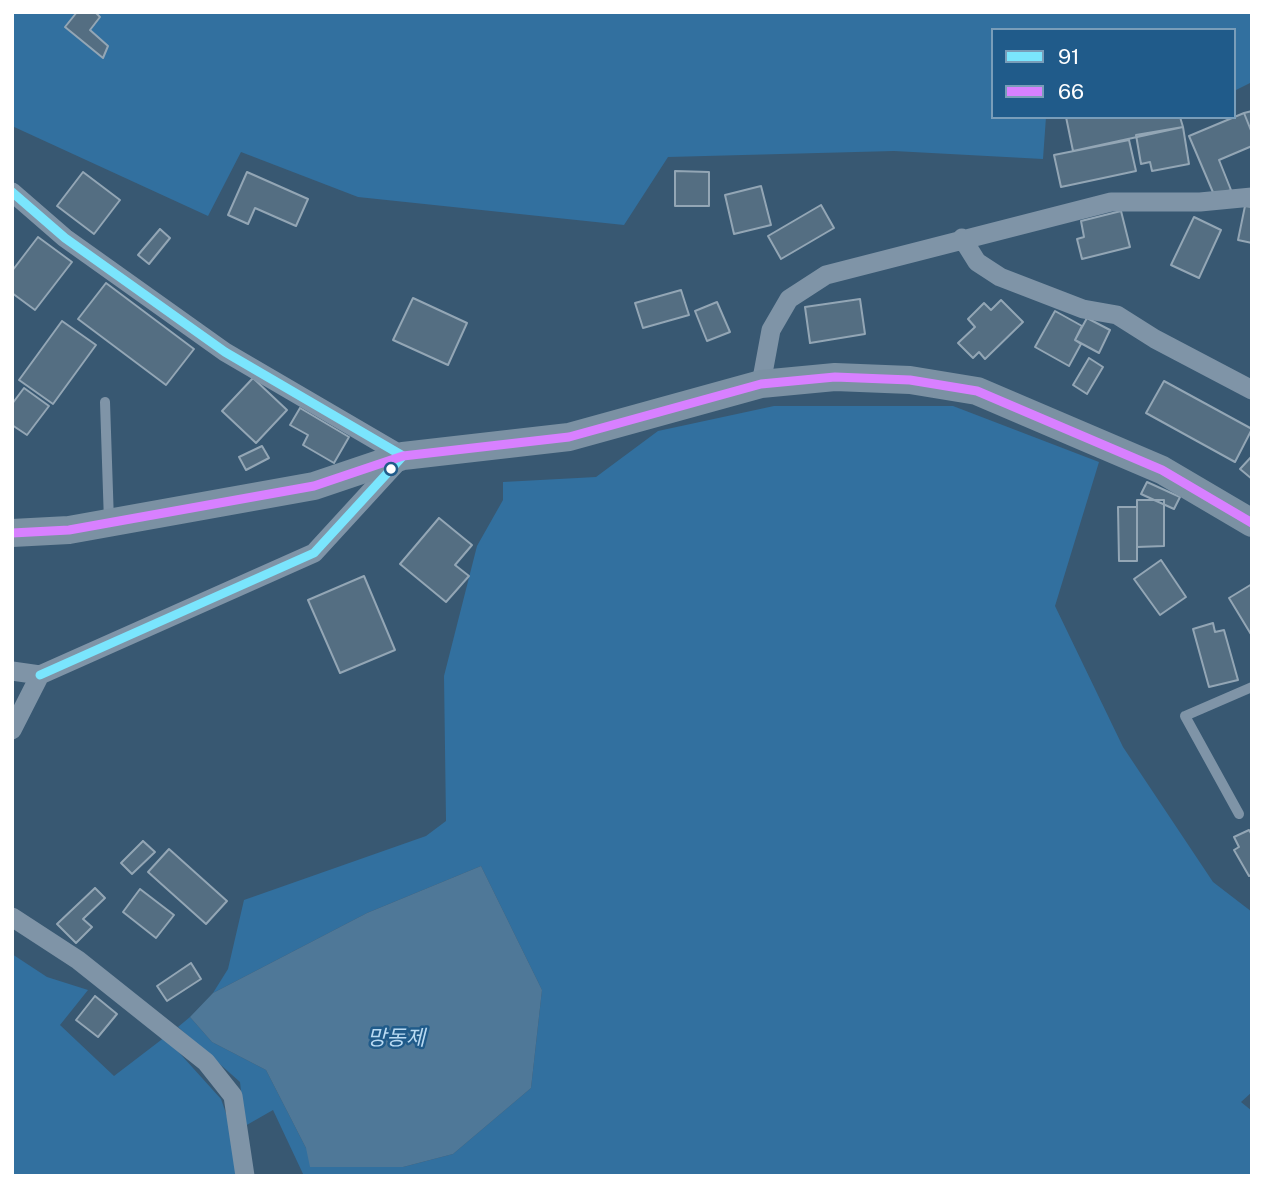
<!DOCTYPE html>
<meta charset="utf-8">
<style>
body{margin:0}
#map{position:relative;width:1264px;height:1188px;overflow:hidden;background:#385872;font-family:"Public Sans",sans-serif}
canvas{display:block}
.frame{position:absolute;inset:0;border:14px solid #fff;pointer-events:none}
.legend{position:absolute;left:991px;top:28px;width:245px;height:91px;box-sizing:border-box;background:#205b8a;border:2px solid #799db9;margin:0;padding:9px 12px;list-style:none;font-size:21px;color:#fff}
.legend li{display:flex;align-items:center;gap:14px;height:35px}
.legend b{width:35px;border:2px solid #799db9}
</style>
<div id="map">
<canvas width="1264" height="1188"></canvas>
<div class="frame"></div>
<ul class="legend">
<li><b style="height:9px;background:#7ae5fd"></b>91</li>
<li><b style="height:9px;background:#d880ff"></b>66</li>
</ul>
</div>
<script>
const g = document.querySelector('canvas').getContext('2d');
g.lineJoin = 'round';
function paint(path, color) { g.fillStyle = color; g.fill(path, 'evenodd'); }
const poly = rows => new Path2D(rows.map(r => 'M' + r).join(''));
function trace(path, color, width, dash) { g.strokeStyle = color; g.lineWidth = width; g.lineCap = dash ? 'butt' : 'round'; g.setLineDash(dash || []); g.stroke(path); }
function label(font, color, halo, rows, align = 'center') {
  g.font = font + ' "Public Sans","Noto Sans KR",sans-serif'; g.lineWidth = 5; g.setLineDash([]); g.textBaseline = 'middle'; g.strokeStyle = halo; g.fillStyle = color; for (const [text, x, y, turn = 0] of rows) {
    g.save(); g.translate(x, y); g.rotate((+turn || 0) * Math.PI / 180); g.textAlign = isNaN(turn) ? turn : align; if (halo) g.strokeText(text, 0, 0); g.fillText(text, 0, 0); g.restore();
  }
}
const green = poly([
 [12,12,1252,12,1252,82,1234,91,1234,30,993,30,993,117,1046,117,1043,159,894,151,668,157,624,225,358,197,241,152,208,216,12,126],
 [774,406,953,406,1099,462,1055,606,1123,747,1213,882,1252,912,1252,1092,1241,1102,1252,1111,1252,1176,304,1176,273,1110,245,1126,240,1082,178,1027,190,1017,212,1042,266,1070,306,1148,403,1167,453,1154,531,1088,542,990,481,866,367,913,213,993,228,969,244,900,426,836,446,821,444,676,477,546,503,500,503,482,596,477,658,431],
 [12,954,47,977,88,990,60,1025,114,1076,165,1037,221,1099,248,1176,12,1176]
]);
const water = poly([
 [481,866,542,990,531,1088,453,1154,403,1167,310,1167,306,1148,266,1070,212,1042,190,1017,213,993,367,913]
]);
const building = poly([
 [77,12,95,12,100,17,90,30,108,46,103,58,65,27,77,12],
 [1252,111,1252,133,1244,113,1252,111],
 [1244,113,1252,133,1252,146,1219,160,1231,190,1215,197,1189,136,1244,113],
 [1066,117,1180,117,1183,127,1073,151,1066,117],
 [1183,127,1189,164,1152,171,1150,162,1141,164,1136,135,1183,127],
 [1129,140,1136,171,1061,187,1054,155,1129,140],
 [675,171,709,172,709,206,675,206,675,171],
 [83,172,120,200,94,234,57,206,83,172],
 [247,172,308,199,296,226,255,208,248,224,228,215,247,172],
 [761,186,771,225,734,234,725,195,761,186],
 [821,205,834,228,781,259,768,236,821,205],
 [1245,206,1252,207,1252,243,1238,240,1245,206],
 [1121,211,1130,247,1082,259,1077,239,1084,237,1081,221,1121,211],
 [1194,217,1221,230,1199,278,1171,265,1194,217],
 [160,229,170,238,149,264,138,255,160,229],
 [38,237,72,262,35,310,12,293,12,271,38,237],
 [106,283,194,349,166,385,78,319,106,283],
 [681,290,689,315,643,328,635,303,681,290],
 [413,298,467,323,448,365,393,340,413,298],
 [860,299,865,334,810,343,805,307,860,299],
 [1001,300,1023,322,985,359,979,352,973,358,958,343,975,327,968,319,984,303,991,310,1001,300],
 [717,302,730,332,707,341,695,311,717,302],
 [1055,311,1082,326,1075,340,1081,344,1069,366,1035,347,1055,311],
 [1087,318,1110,330,1099,353,1075,340,1087,318],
 [62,321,96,345,53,404,19,380,62,321],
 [1089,358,1103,367,1087,394,1073,385,1089,358],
 [253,378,287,410,256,443,222,411,253,378],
 [1164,381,1252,429,1235,462,1146,413,1164,381],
 [24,388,49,406,27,435,12,425,12,404,24,388],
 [300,408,349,437,334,463,303,445,308,435,290,425,300,408],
 [262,446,269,458,246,470,239,457,262,446],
 [1252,456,1252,479,1240,469,1252,456],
 [1147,482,1180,497,1174,509,1141,494,1147,482],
 [1137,500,1164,500,1164,546,1137,547,1137,500],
 [1118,507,1137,507,1137,561,1119,561,1118,507],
 [439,518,472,545,455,565,469,576,446,602,400,564,439,518],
 [1161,560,1186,597,1160,615,1134,579,1161,560],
 [364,576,395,650,340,673,308,600,364,576],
 [1252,584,1252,636,1229,598,1252,584],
 [1213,623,1215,632,1224,630,1238,680,1209,687,1193,629,1213,623],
 [1249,830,1252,835,1252,875,1249,876,1234,850,1239,847,1234,837,1249,830],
 [143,841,155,852,132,874,121,863,143,841],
 [169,849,227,901,206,924,148,872,169,849],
 [95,888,105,898,83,919,92,927,76,943,57,924,95,888],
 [140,889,174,915,156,938,123,912,140,889],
 [191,963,201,979,167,1001,157,986,191,963],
 [95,996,117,1014,98,1037,76,1020,95,996]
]);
const lane = poly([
 [105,402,109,522],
 [1239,814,1185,716,1252,687]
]);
const street = poly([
 [12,192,65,238,225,352,403,456,314,553,40,675],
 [962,238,977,262,1000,277,1083,309,1117,315,1155,339,1252,390],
 [761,384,771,330,789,299,826,275,1111,202,1200,202,1252,197],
 [12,671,40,675,12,730],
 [12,917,78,960,206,1062,233,1096,245,1176]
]);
const secondary = poly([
 [12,533,69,530,314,486,403,456,569,437,761,384,835,377,910,380,977,391,1162,470,1252,523]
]);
const bus1 = poly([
 [12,192,65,238,225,352,403,456,314,553,40,675]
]);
const bus2 = poly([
 [12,533,69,530,314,486,403,456,569,437,761,384,835,377,910,380,977,391,1162,470,1252,523]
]);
const markers = [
 [391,469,6,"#fff"]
];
const waterNames = [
 ["망동제",396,1039]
];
paint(green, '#32709f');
paint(water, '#4f7898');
paint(building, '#546e82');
trace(building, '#93a6b5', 2);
trace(lane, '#7f94a7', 10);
trace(street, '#7f94a7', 19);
trace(secondary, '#7b91a3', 28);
trace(bus1, '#7ae5fd', 9);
trace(bus2, '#d880ff', 9);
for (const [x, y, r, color] of markers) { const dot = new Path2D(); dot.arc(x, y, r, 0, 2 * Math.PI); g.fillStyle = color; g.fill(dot); trace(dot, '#205b8a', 2.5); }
label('italic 21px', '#b9daf2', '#205b8a', waterNames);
</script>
